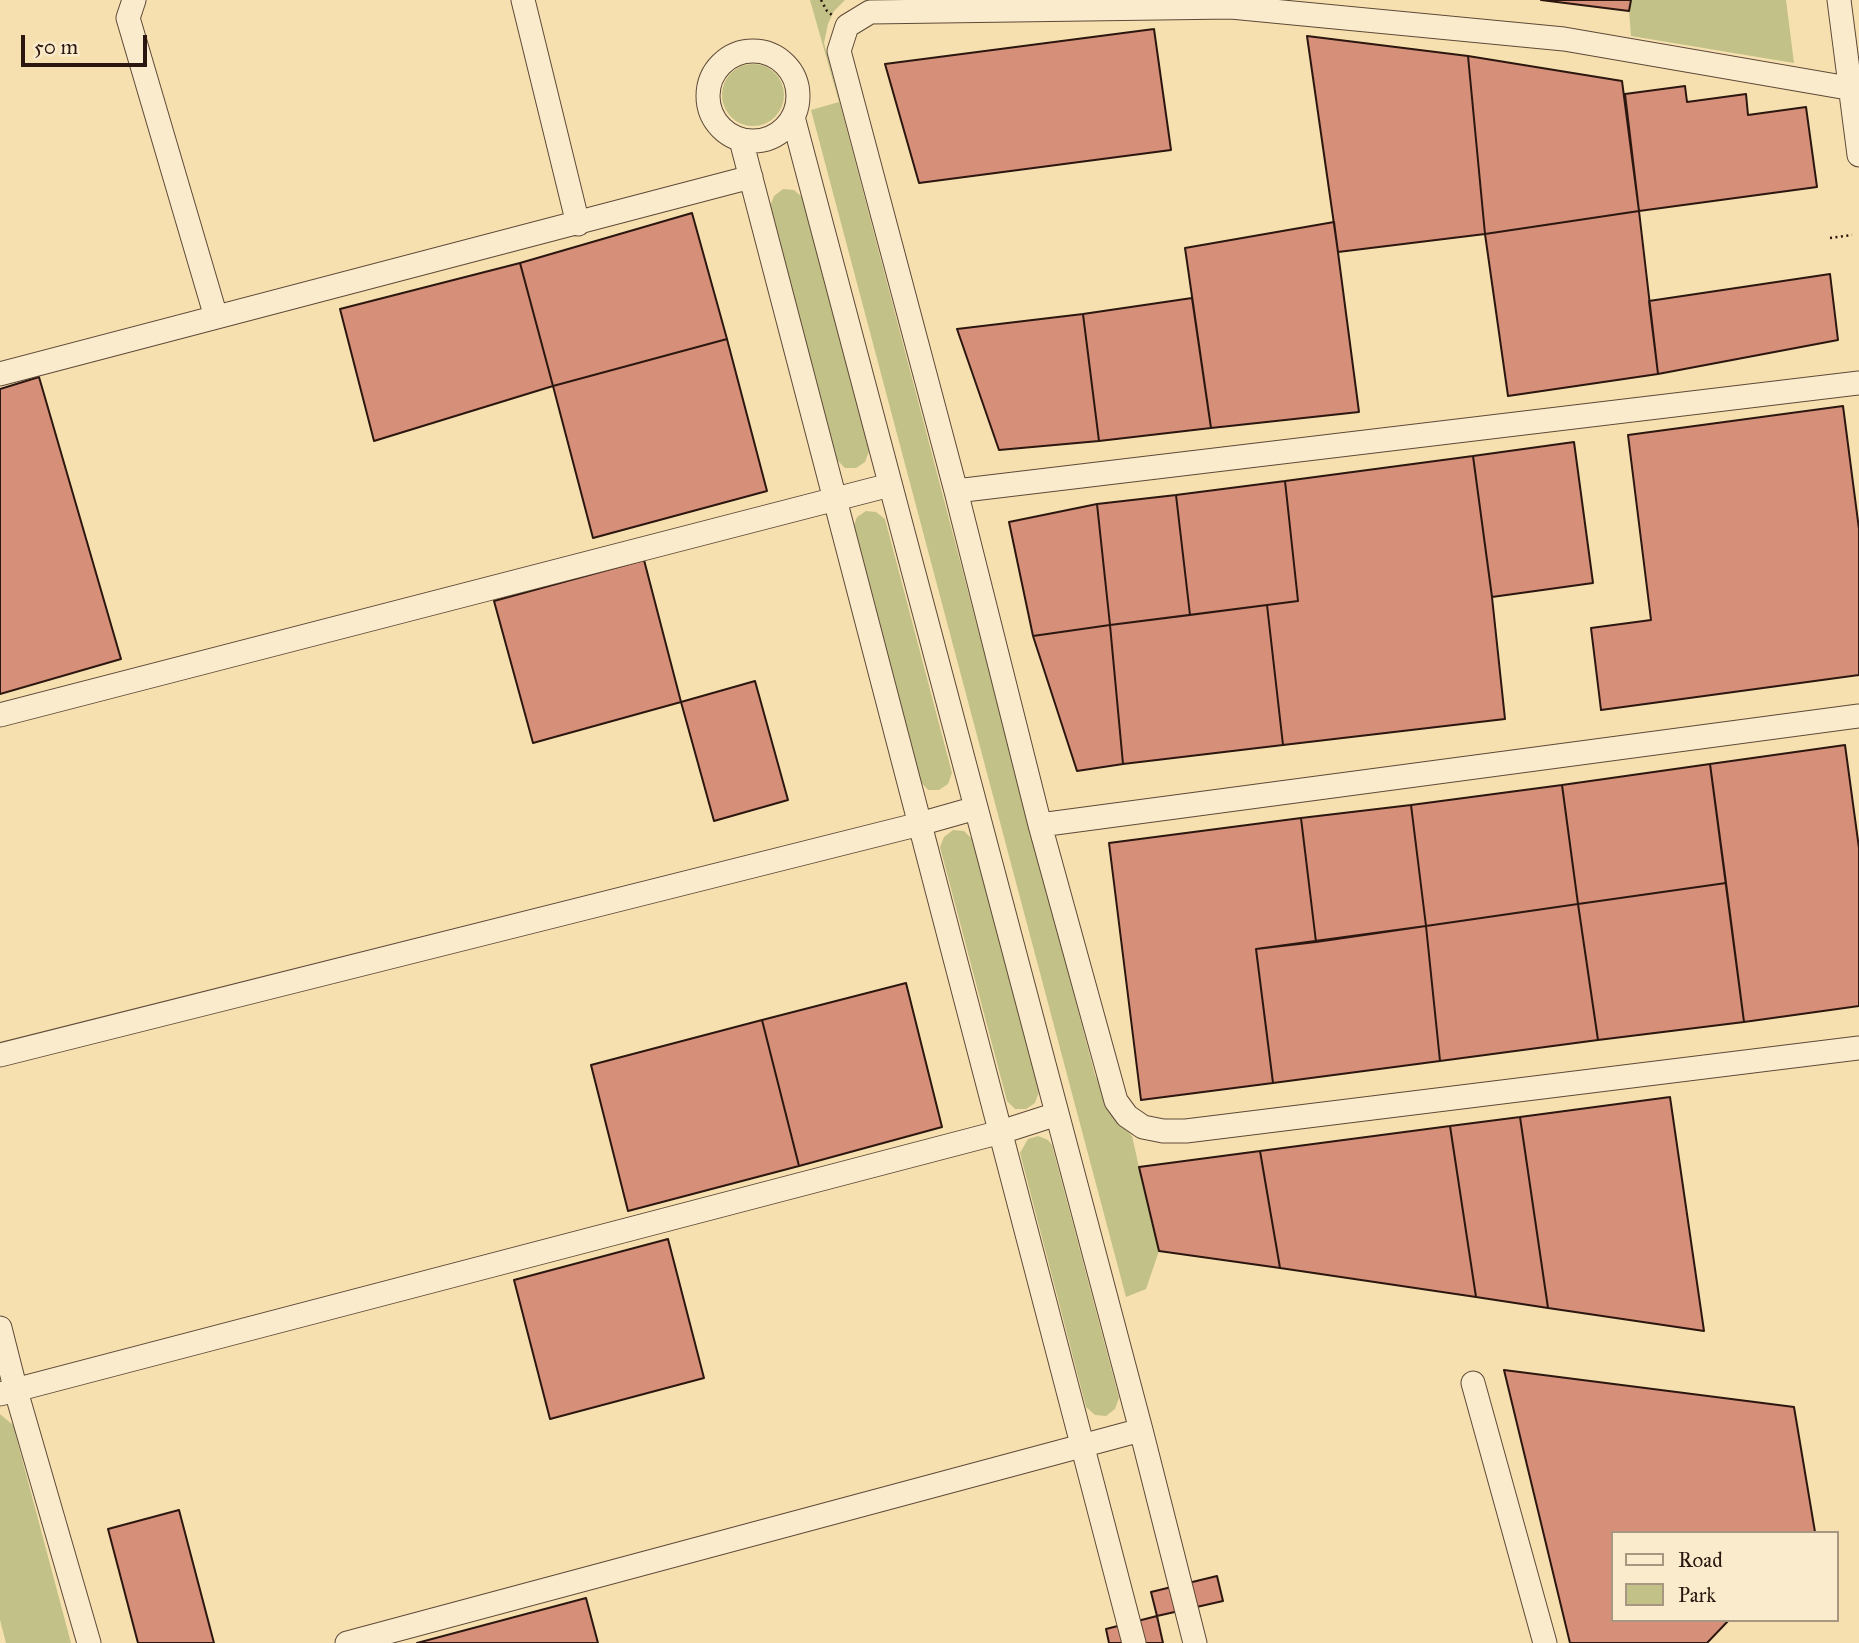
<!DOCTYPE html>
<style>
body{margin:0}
#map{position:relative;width:1859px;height:1643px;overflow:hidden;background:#f7e0b0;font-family:"IM FELL Great Primer",serif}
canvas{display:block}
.legend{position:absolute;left:1611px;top:1531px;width:228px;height:91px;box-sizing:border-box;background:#faebcc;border:2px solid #a79680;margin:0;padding:9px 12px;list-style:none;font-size:21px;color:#2b170f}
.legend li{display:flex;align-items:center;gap:14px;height:35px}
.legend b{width:35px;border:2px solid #a79680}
.scale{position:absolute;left:21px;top:35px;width:126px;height:32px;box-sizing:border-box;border:4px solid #2b170f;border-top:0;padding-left:9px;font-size:21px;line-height:24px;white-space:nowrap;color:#2b170f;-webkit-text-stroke:5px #faebcc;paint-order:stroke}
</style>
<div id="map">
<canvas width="1859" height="1643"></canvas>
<ul class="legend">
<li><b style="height:9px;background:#faebcc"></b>Road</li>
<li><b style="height:19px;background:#c2c188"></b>Park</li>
</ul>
<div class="scale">50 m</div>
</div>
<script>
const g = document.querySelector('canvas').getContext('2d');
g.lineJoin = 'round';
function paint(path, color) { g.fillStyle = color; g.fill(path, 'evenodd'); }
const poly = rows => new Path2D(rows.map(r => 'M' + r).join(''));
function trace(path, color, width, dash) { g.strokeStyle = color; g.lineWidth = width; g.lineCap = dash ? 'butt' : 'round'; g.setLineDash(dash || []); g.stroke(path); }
const green = poly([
 [810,0,845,0,834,11,828,24,824,43,1095,1075,1103,1094,1119,1122,1132,1136,1139,1167,1159,1251,1146,1289,1126,1297,811,110,839,102],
 [1631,0,1786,0,1794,63,1631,36,1629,11],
 '722 95a31 31 0 1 1 62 0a31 31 0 1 1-62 0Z',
 [783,189,794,190,802,197,869,451,865,462,856,468,845,468,837,460,770,206,774,196],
 [866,511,876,512,885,519,952,773,948,784,939,790,928,790,920,781,853,528,857,517],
 [953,830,964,831,972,839,1039,1092,1035,1103,1026,1109,1015,1109,1007,1101,940,847,944,837],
 [1038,1136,1048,1140,1052,1145,1119,1398,1115,1409,1106,1416,1095,1415,1086,1407,1020,1153,1028,1139],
 [0,1414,13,1425,71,1643,6,1643,0,1620]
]);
const building = poly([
 [1541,0,1631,0,1629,11,1541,0],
 [1154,29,1171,150,919,183,885,64,1154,29],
 [1307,36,1468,56,1485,234,1338,252,1307,36],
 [1468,56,1622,81,1639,211,1485,234,1468,56],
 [1685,86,1687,102,1746,94,1748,115,1806,107,1817,187,1639,211,1625,94,1685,86],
 [1639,211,1658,374,1508,396,1485,234,1639,211],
 [692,213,727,339,553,386,520,263,692,213],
 [1334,222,1359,412,1211,428,1185,248,1334,222],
 [520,263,553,386,374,441,340,309,520,263],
 [1830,274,1838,340,1658,374,1649,301,1830,274],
 [1192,298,1211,428,1099,441,1083,314,1192,298],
 [1083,314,1099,441,999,450,957,329,1083,314],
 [727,339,767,491,593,538,553,386,727,339],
 [39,377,121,659,0,694,0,389,39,377],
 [1843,406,1859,529,1859,675,1601,710,1591,628,1651,620,1628,435,1843,406],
 [1574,442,1593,583,1492,597,1473,456,1574,442],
 [1473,456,1492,597,1505,719,1283,745,1267,605,1298,601,1285,481,1473,456],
 [1285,481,1298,601,1190,615,1176,495,1285,481],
 [1176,495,1190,615,1110,625,1097,504,1176,495],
 [1097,504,1110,625,1033,636,1009,522,1097,504],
 [644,560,681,702,533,743,494,601,644,560],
 [1267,605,1283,745,1123,764,1110,625,1267,605],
 [1110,625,1123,764,1077,771,1033,636,1110,625],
 [755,681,788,800,714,821,681,702,755,681],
 [1845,745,1859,848,1859,1006,1744,1022,1710,764,1845,745],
 [1710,764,1726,883,1578,904,1562,785,1710,764],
 [1562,785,1578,904,1426,926,1411,805,1562,785],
 [1411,805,1426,926,1316,942,1301,818,1411,805],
 [1301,818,1316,942,1256,949,1273,1083,1141,1100,1109,843,1301,818],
 [1726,883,1744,1022,1598,1040,1578,904,1726,883],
 [1578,904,1598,1040,1440,1061,1426,926,1578,904],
 [1426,926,1440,1061,1273,1083,1256,949,1426,926],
 [906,983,942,1127,799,1166,762,1020,906,983],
 [762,1020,799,1166,628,1211,591,1065,762,1020],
 [1670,1097,1704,1331,1548,1308,1520,1117,1670,1097],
 [1520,1117,1548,1308,1476,1297,1450,1126,1520,1117],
 [1450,1126,1476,1297,1280,1268,1260,1151,1450,1126],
 [1260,1151,1280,1268,1159,1251,1139,1167,1260,1151],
 [668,1239,704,1378,550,1419,514,1280,668,1239],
 [1504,1370,1794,1407,1815,1532,1612,1533,1612,1620,1729,1620,1707,1643,1570,1643,1504,1370],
 [179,1510,214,1643,138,1643,108,1529,179,1510],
 [1217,1576,1223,1601,1157,1616,1151,1592,1217,1576],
 [586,1598,598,1643,417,1643,586,1598],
 [1157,1616,1163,1643,1109,1643,1106,1629,1157,1616]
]);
const path = poly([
 [821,0,827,11,833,16],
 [1830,238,1852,235]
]);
const minor = poly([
 [134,0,128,18,216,317],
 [523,0,578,224],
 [1839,0,1859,155],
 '708 96a45 45 0 1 1 90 0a45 45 0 1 1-90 0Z',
 [1859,90,1564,39,1231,7,870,12,847,26,839,51,956,491,1040,825,1116,1101,1127,1116,1143,1127,1163,1131,1186,1131,1859,1048],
 [793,117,1141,1430,1195,1643],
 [741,140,1134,1643],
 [0,374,751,177],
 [956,491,1859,383],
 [0,715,890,485],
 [1040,825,1859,716],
 [0,1055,916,825,976,808],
 [0,1328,16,1391,89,1643],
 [1473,1383,1545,1643],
 [0,1394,1001,1132,1057,1114],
 [347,1643,1141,1430]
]);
paint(green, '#c2c188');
paint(building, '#d68f79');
trace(building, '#2b170f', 2);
trace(minor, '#5e4937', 25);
trace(path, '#2b170f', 2.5, [2, 3.5]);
trace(minor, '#faebcc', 23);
</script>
